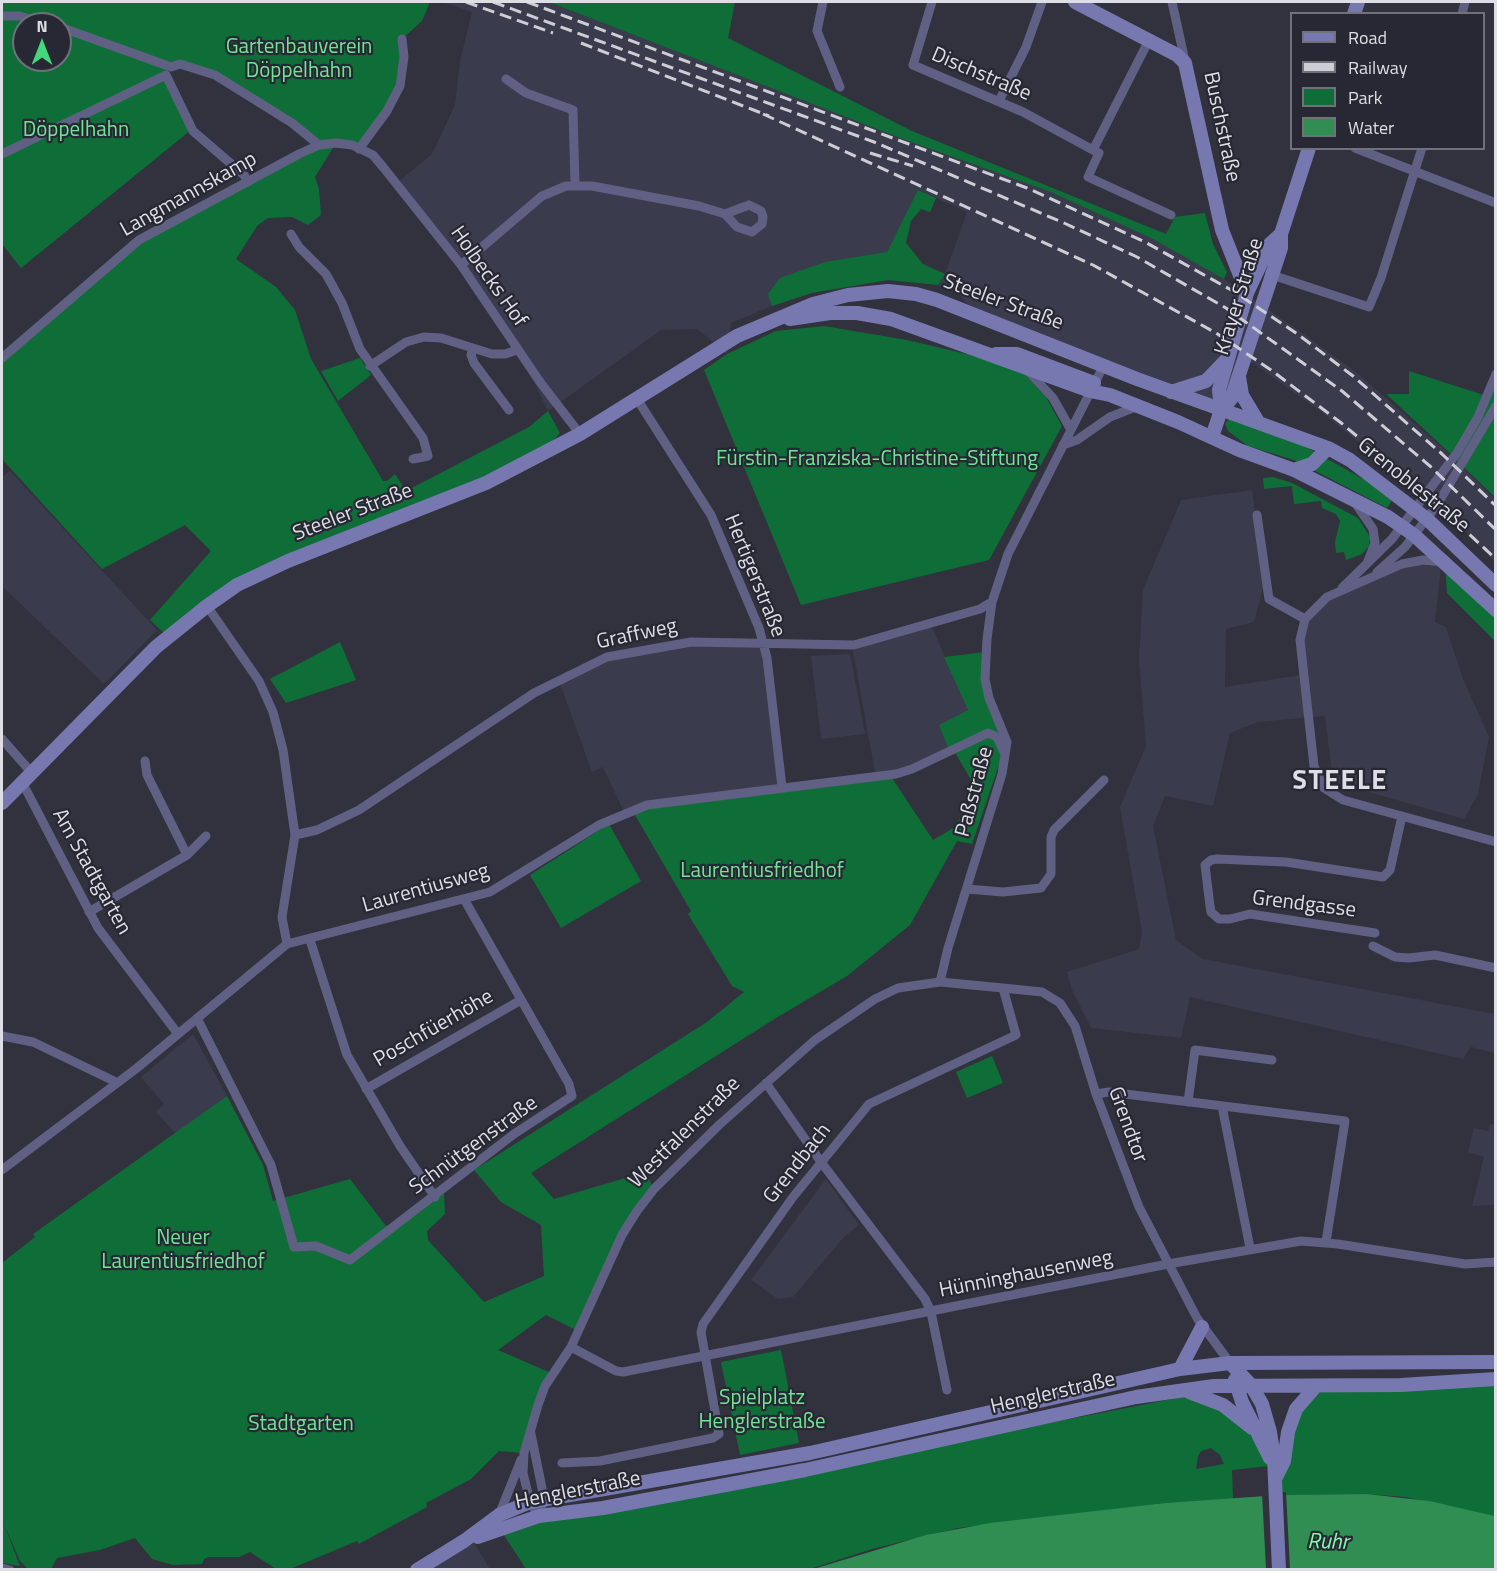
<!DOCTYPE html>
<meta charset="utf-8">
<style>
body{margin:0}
#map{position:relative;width:1497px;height:1571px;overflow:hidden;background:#31323e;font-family:"Titillium Web",sans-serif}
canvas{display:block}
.frame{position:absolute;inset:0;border:3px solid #dedee6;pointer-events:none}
.legend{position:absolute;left:1290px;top:12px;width:195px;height:138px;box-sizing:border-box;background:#272833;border:2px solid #70717b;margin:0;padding:8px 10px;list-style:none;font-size:18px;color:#dedee6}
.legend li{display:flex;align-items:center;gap:12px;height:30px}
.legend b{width:30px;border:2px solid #70717b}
.north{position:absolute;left:12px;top:12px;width:60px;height:60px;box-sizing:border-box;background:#272833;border:2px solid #70717b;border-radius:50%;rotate:0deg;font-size:16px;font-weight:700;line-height:24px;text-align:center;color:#dedee6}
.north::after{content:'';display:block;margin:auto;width:21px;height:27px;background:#44d77b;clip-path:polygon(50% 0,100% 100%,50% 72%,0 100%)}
</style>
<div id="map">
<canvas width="1497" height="1571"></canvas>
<div class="frame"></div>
<ul class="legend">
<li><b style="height:8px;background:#7878b1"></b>Road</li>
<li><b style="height:8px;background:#cccdd5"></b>Railway</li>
<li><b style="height:16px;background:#0f6e38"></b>Park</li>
<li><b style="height:16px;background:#318e52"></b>Water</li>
</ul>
<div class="north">N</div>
</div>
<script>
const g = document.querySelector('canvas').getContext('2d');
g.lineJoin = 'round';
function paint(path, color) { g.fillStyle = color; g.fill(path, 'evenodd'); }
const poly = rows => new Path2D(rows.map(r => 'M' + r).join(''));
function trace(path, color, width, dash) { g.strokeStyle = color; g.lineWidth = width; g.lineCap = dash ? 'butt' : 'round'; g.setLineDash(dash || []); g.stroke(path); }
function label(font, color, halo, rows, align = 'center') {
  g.font = font + ' "Titillium Web",sans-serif'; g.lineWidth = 4.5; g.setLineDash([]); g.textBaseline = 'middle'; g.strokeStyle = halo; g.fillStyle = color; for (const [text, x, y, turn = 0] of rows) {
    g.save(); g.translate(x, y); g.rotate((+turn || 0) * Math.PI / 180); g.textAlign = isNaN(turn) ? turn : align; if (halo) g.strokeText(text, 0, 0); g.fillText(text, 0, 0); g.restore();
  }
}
const built = poly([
 [442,2,549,2,908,141,1051,192,1151,238,1224,279,1298,330,1356,372,1445,450,1495,499,1495,562,1455,521,1380,460,1324,414,1239,353,1221,408,974,312,959,294,938,285,945,274,967,212,919,190,887,252,817,287,731,323,727,354,697,329,661,330,548,411,516,343,396,184,432,154,455,105,460,61,472,12],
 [10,471,157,630,104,684,2,586,2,477],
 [1252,490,1265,580,1254,622,1226,629,1225,687,1306,674,1302,629,1328,598,1412,563,1441,565,1435,622,1446,627,1463,679,1489,737,1478,794,1464,819,1333,782,1325,716,1258,722,1230,733,1213,806,1165,796,1153,826,1176,940,1203,959,1495,1014,1495,1053,1471,1047,1463,1059,1190,997,1181,1038,1091,1028,1072,990,1067,972,1139,949,1142,932,1120,807,1146,746,1139,660,1143,590,1181,500],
 [931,624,968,710,949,750,912,769,876,778,853,651,871,641],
 [690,645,766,648,781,787,624,812,603,767,592,772,559,681,609,661],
 [850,654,865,734,821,739,811,656],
 [193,1034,227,1096,176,1134,156,1112,164,1104,141,1077],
 [1490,1124,1495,1125,1495,1205,1472,1206,1484,1157,1468,1152,1474,1128,1488,1131],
 [826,1179,859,1225,845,1236,793,1297,778,1299,751,1280],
 [473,1541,490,1569,424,1570]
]);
const green = poly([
 [2,2,430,2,422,21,402,39,400,86,360,149,336,143,315,177,319,189,321,215,308,225,292,217,268,218,257,226,236,259,276,287,295,310,311,359,383,481,387,481,395,474,406,491,529,427,548,411,560,433,539,457,288,560,166,635,150,620,211,551,185,525,102,569,2,459,2,359,127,248,319,145,215,75,171,67,165,75,191,130,21,268,2,244],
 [24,24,60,24,60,60,24,60],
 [549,2,735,2,728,38,912,131,1166,234,1175,217,1205,213,1213,244,1227,272,1224,279,1151,238,1051,192,908,141],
 [918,190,936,198,930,212,921,209,911,221,906,243,923,264,945,274,938,285,888,280,812,293,772,306,768,294,780,278,825,262,887,252],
 [824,326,907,340,1017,366,1046,397,1062,426,989,560,801,605,704,370,727,354,776,331],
 [360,358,371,375,338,401,321,371],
 [1409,371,1487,396,1454,457,1386,394,1409,394],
 [1495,377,1495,497,1455,459],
 [1230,417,1306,447,1372,484,1392,500,1387,508,1294,460,1248,446,1228,431,1225,424],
 [1273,477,1292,483,1358,518,1370,537,1369,546,1362,554,1346,560,1344,552,1336,553,1335,542,1340,521,1336,514,1322,508,1321,501,1294,504,1292,486,1264,489,1263,478],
 [1445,564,1495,611,1495,641,1447,593],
 [340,642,356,680,286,703,270,679],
 [985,652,991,707,1002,747,1000,762,972,844,957,841,910,925,847,976,776,1018,531,1173,554,1199,646,1172,653,1188,636,1209,576,1330,546,1315,498,1350,551,1373,522,1453,499,1451,471,1479,426,1503,427,1507,359,1544,357,1541,290,1569,276,1569,250,1552,239,1557,209,1557,204,1559,202,1564,173,1565,152,1559,135,1538,100,1550,57,1558,51,1569,28,1569,20,1561,4,1524,20,1566,2,1563,2,1263,35,1237,33,1234,227,1096,263,1165,273,1201,350,1179,389,1230,444,1193,445,1214,427,1231,428,1240,484,1302,544,1276,541,1225,501,1202,474,1170,707,1022,744,992,732,986,688,914,691,911,632,810,890,775,933,840,955,827,971,797,970,778,953,749,949,750,939,725,968,710,944,657],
 [609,824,641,881,561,928,530,875],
 [992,1056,1003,1083,967,1098,956,1072],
 [781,1350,799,1443,740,1455,721,1362],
 [1495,1379,1495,1516,1405,1497,1367,1494,1280,1495,1276,1461,1288,1433,1318,1387],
 [1183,1397,1204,1401,1238,1421,1252,1437,1270,1466,1232,1470,1233,1499,1165,1503,958,1528,872,1549,810,1569,526,1569,500,1529],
 [1211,1448,1220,1455,1224,1464,1196,1469,1198,1456,1201,1451]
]);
const water = poly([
 [1367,1494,1429,1501,1495,1516,1495,1569,810,1570,926,1535,990,1523,1165,1503,1280,1495]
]);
const pier = poly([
 [1286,1492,1290,1569,1266,1569,1262,1493]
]);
const minor = poly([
 [823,2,817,31,840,87],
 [932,2,913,65,1023,112,1093,150],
 [1172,2,1185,61],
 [1462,14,1465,2],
 [2,16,19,16,49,24],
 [60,27,171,67,180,64,215,75,292,123,319,145],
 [1149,40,1093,150,1099,153,1088,177,1171,215],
 [166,75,193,131,244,175,248,182],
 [506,79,526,93,573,110,575,185],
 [999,101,1026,47,1042,2],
 [1355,148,1496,203],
 [359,149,387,111,400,86,404,57,402,39],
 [2,154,166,75],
 [749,205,761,211,763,217,762,224,752,232,737,227,725,214,749,205],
 [291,234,299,247,326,274,342,303,360,349,423,438,428,456,413,459],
 [461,265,542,196,566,186,592,186,699,206,725,214],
 [1270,272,1272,275,1369,307,1381,278,1422,148],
 [473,348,471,355,474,363,509,410],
 [2,358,139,240,299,154,319,145,336,143,352,145,373,155,383,167,461,265,540,382,580,434],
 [370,366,406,342,424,337,441,338,492,354,505,354,517,350],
 [1026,369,1053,398,1071,430],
 [637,399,711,515,759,628,767,658,782,787],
 [1063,445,1077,440,1110,417,1138,406],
 [1356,504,1373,529,1375,543,1368,561],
 [1257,515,1269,599,1305,619],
 [1444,562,1423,560,1402,564,1327,597,1305,619,1300,640,1314,766,1324,788,1343,800,1496,842],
 [1377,572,1405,547,1437,505,1496,406],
 [1342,588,1392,539,1457,453,1478,417,1496,374],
 [207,606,259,681,273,712,283,750,295,835,282,917,287,944],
 [2,739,31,772],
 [145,761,147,775,187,855],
 [22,782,98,928,178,1034],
 [295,835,317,830,359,810,534,693,607,657,691,642,854,645,980,609,992,602],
 [967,889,1003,892,1041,888,1051,874,1051,837,1054,830,1104,780],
 [89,912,187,855,206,836],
 [1375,933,1250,914,1230,919,1219,919,1211,912,1210,906,1205,865,1211,860,1217,859,1286,862,1383,877,1390,870,1402,816],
 [310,940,347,1055,400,1146,435,1197],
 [1373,946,1395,957,1409,958,1435,955,1496,968],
 [940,982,948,948,1002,774,1007,742,989,698,985,679,987,639,992,602,1008,554,1104,365],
 [197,1018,271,1165,294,1247,316,1246,350,1260,514,1134,572,1096,569,1084,464,899],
 [2,1036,33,1042,116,1082],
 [766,1083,821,1162,925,1299,931,1312,947,1390],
 [366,1089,521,1000],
 [1096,1094,1109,1092,1345,1121,1326,1242],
 [1188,1102,1195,1050,1272,1060],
 [1222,1106,1250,1248],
 [2,1170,137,1068,287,944,490,892,599,825,647,805,896,774,912,769,988,733,997,737,1005,754],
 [571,1347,616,1371,623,1372,1168,1264,1301,1241,1338,1244,1465,1264,1496,1262],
 [531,1434,544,1498,539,1516],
 [562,1463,600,1461,713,1438,719,1434,701,1332,703,1324,793,1197,869,1104,1016,1035,1003,988],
 [499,1515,521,1460],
 [539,1516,530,1502,523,1473,524,1453,538,1405,545,1386,571,1347,622,1235,637,1211,654,1189,719,1125,815,1040,875,999,898,988,940,982,1003,988,1042,992,1060,1003,1075,1026,1096,1094,1139,1207,1197,1318,1230,1363],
 [2,1568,10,1570]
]);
const secondary = poly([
 [1075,2,1177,55,1185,63,1222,230,1247,293],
 [1354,14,1358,2],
 [790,319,830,313,857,313,891,319,1090,391,1110,395,1178,422,1239,450,1294,470,1388,517,1414,535,1496,610],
 [996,354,1017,354,1094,383],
 [1239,377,1242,395,1257,420],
 [1171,392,1206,381,1227,359],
 [1221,410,1219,390,1247,293,1270,244,1281,234],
 [1212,437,1221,410,1231,399,1281,248,1281,234,1309,148],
 [1294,470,1312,464,1328,448],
 [2,803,156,647,207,606,237,585,288,561,486,483,580,434,737,336,813,304,848,295,888,291,916,294,937,300,1137,379,1328,448,1350,460,1427,519,1496,585],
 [1230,1363,1251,1385,1262,1404,1270,1432,1274,1458,1279,1570],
 [1180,1369,1202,1327],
 [1235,1380,1242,1402,1270,1458],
 [1189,1392,1223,1405,1252,1428],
 [1275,1479,1284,1461,1288,1432,1296,1409,1316,1386],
 [478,1537,539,1516,603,1508,805,1470,1136,1397,1214,1386,1401,1385,1496,1379],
 [417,1570,464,1541,499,1515,530,1502,810,1453,1180,1369,1230,1363,1496,1362]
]);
const rail = poly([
 [466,2,553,33],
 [493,2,874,142,1064,223,1137,257,1226,308,1342,391,1431,467,1496,530],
 [527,2,1027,188,1145,242,1233,291,1296,333,1353,376,1442,454,1496,506],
 [581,43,769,116],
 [763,114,1093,265,1216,333,1271,370,1340,422,1417,486,1496,559],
 [870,153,913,166]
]);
const parkNames = [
 ["Gartenbauverein",299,48],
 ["Döppelhahn",299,72],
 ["Döppelhahn",76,131],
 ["Fürstin-Franziska-Christine-Stiftung",877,460],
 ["Laurentiusfriedhof",762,872],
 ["Neuer",183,1239],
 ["Laurentiusfriedhof",183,1263],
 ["Spielplatz",762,1399],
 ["Henglerstraße",762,1423],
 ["Stadtgarten",301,1425]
];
const streetNames = [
 ["Dischstraße",981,75,23],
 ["Buschstraße",1221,127,78],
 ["Langmannskamp",189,195,-29],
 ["Holbecks Hof",488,277,55],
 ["Krayer Straße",1240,297,-73],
 ["Steeler Straße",1003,303,20],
 ["Grenoblestraße",1413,486,39],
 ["Steeler Straße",353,513,-21],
 ["Hertigerstraße",754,576,68],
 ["Graffweg",637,635,-12],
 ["Paßstraße",975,792,-75],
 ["Am Stadtgarten",91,872,61],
 ["Laurentiusweg",426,889,-16],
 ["Grendgasse",1304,905,7],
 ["Poschfüerhöhe",434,1029,-30],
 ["Grendtor",1127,1125,70],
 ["Westfalenstraße",685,1133,-45],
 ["Schnütgenstraße",474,1146,-36],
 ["Grendbach",798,1164,-52],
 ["Hünninghausenweg",1026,1275,-11],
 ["Henglerstraße",1053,1394,-13],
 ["Henglerstraße",578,1491,-11]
];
const waterNames = [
 ["Ruhr",1328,1543,1]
];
const districtNames = [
 ["STEELE",1340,782]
];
paint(built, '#3a3b4d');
paint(green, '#0f6e38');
paint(water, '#318e52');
paint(pier, '#31323e');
trace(minor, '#606084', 9);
trace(secondary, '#7878b1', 14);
trace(rail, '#cccdd5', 3, [12, 6]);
label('21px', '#70e695', '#272833', parkNames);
label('21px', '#dedee6', '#272833', streetNames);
label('italic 22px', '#84f9a7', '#272833', waterNames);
g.letterSpacing = '1.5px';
label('bold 27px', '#dedee6', '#272833', districtNames);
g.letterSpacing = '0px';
</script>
